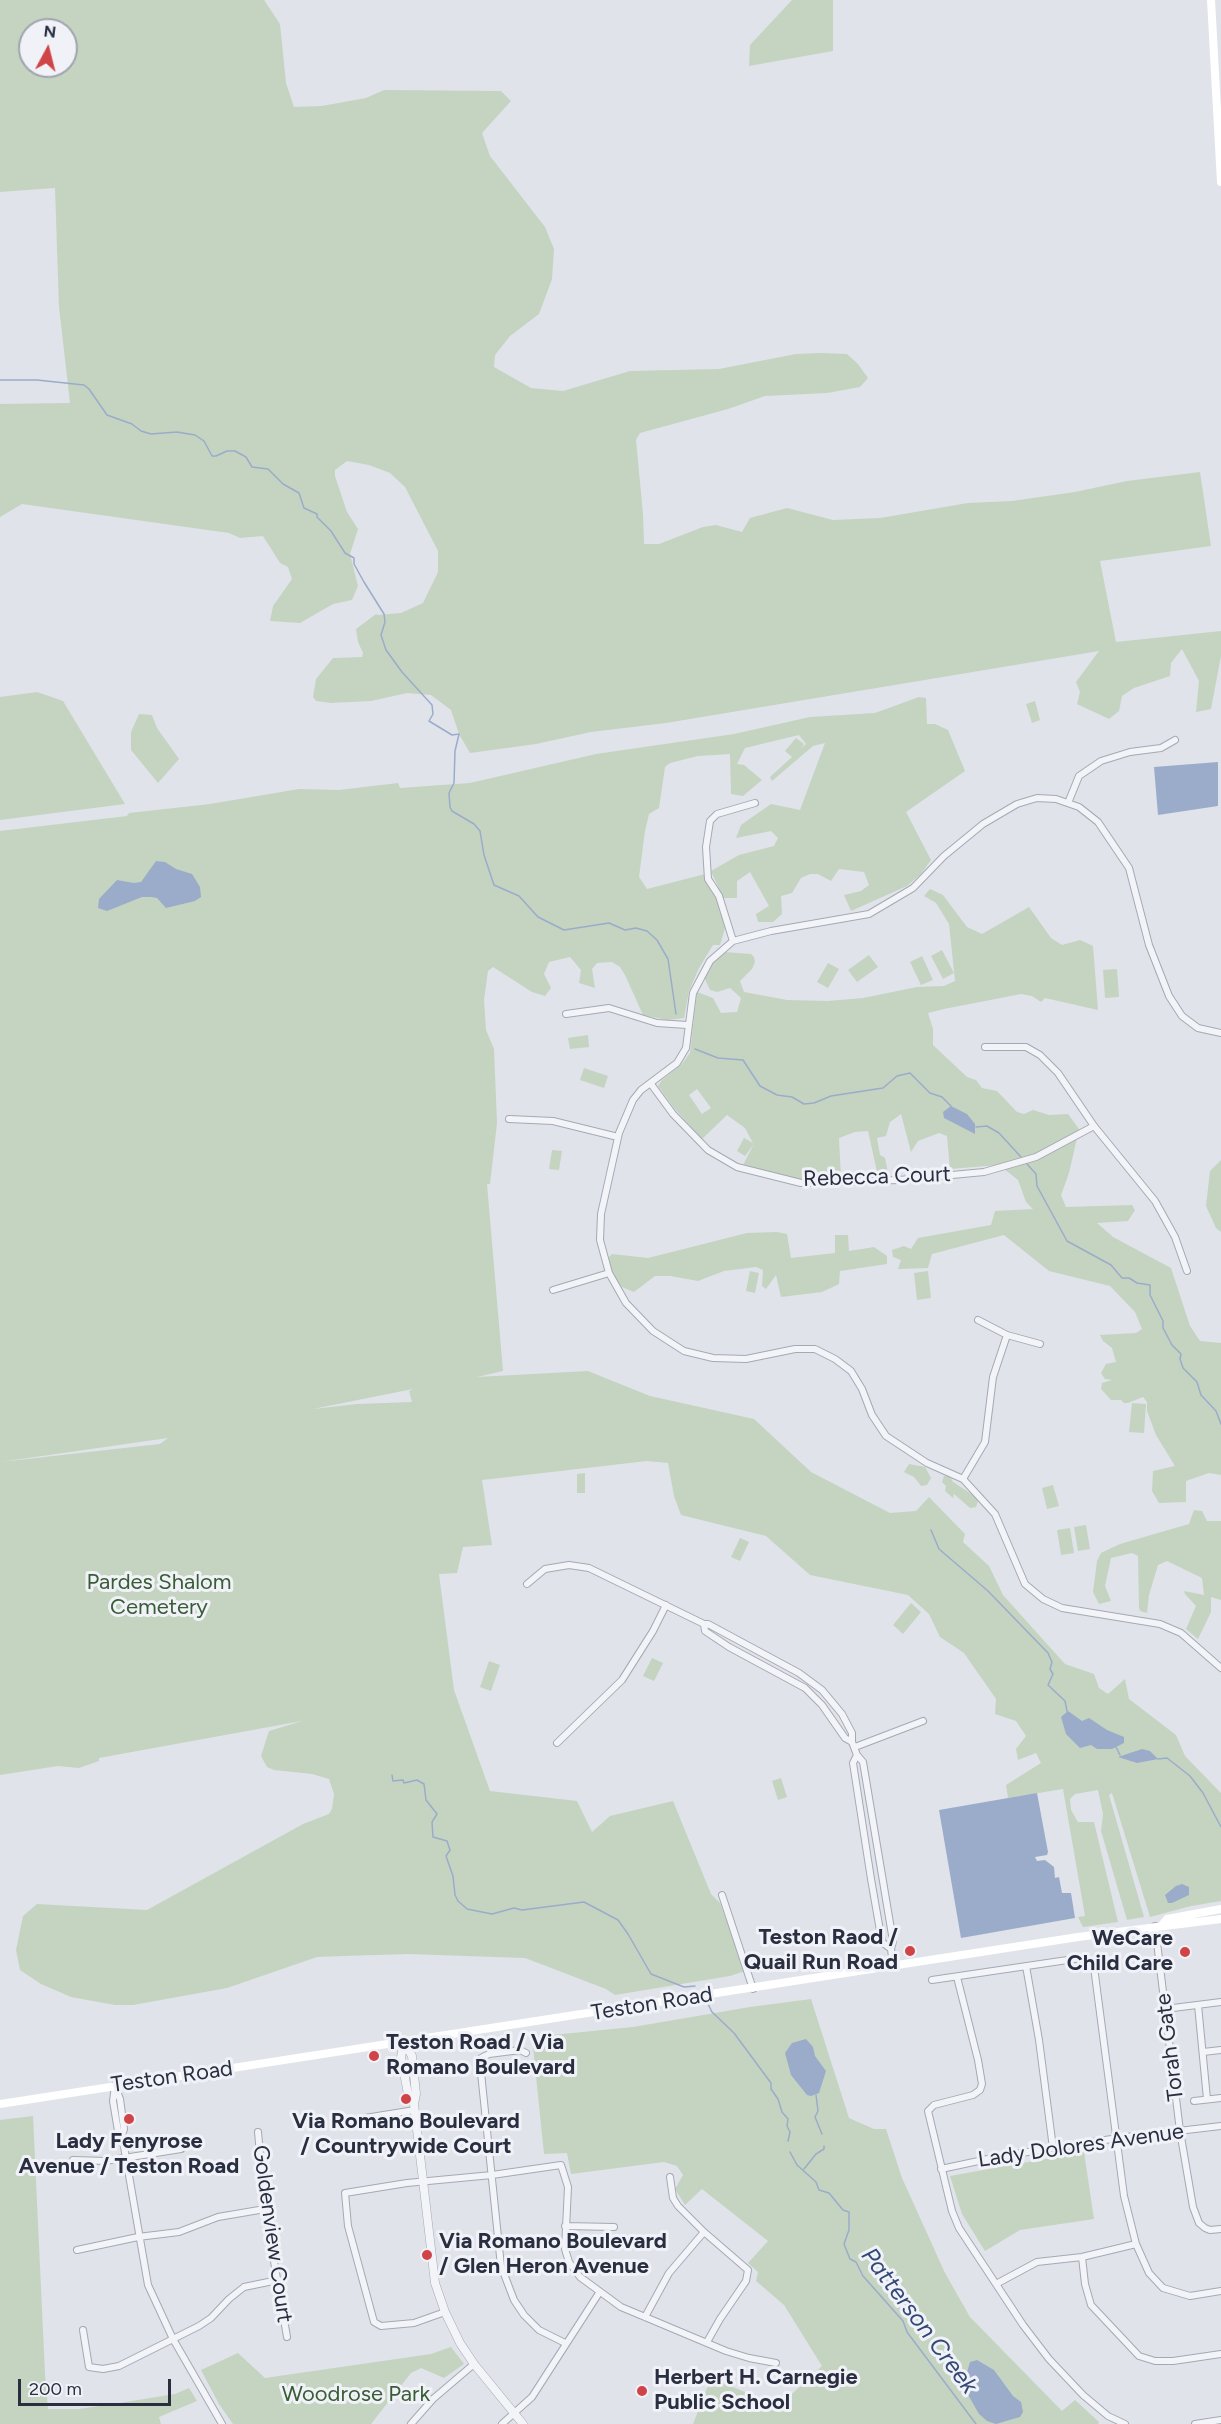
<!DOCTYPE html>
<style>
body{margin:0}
#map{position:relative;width:1221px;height:2424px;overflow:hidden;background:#e0e3ea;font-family:Figtree,sans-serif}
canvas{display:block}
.north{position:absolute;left:18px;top:18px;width:60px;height:60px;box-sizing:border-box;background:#f0f2f7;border:2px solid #a0a4ae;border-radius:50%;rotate:7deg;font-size:16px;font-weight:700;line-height:24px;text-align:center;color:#292f41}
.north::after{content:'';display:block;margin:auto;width:21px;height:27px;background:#d04447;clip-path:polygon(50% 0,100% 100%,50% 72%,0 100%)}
.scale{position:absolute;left:18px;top:2379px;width:153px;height:27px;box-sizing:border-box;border:3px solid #292f41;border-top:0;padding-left:8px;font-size:18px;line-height:21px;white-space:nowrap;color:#292f41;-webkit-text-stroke:4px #f0f2f7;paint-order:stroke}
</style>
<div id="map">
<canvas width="1221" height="2424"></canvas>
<div class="north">N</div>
<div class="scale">200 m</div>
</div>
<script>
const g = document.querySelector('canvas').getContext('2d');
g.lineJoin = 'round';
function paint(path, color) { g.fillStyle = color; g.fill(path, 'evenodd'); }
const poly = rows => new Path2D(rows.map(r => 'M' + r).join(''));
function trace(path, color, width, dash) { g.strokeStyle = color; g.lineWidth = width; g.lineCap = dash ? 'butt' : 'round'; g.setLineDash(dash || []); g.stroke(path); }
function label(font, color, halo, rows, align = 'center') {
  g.font = font + ' Figtree,sans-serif'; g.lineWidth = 6; g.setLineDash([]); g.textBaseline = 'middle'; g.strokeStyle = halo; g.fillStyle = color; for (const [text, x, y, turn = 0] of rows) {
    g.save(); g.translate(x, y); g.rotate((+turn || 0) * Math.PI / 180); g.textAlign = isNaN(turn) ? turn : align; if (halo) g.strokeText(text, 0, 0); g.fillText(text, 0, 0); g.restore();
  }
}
const green = poly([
 [0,0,264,0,280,24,286,83,294,107,322,106,366,98,384,90,501,91,511,101,482,133,490,156,545,227,554,249,552,279,539,314,510,336,495,355,494,367,531,388,563,391,630,371,719,369,796,354,821,353,847,354,858,364,868,378,860,387,827,393,765,396,728,409,640,433,636,440,643,514,644,544,659,544,703,527,716,525,742,532,750,518,787,508,833,520,880,518,968,503,1012,501,1075,492,1127,481,1200,472,1211,546,1100,561,1116,642,1221,631,1221,656,1211,709,1196,712,1199,681,1182,649,1171,663,1170,676,1134,688,1122,696,1119,711,1109,719,1077,704,1080,692,1076,682,1099,651,666,723,591,732,536,744,470,753,459,734,451,710,431,695,407,693,371,701,331,703,316,701,313,697,316,679,333,658,362,657,363,653,358,642,356,629,376,614,378,615,401,613,423,603,438,572,438,551,405,487,390,473,369,465,347,461,335,470,335,476,347,512,358,529,350,554,358,586,352,600,333,604,300,623,270,621,273,606,292,579,288,567,280,563,263,536,240,538,229,533,22,504,0,517,0,404,70,403,59,307,55,188,0,192],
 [30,30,66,30,66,66,30,66],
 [792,0,833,0,833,51,749,66,750,45],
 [37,692,63,701,125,804,0,820,0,697],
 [919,697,926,698,927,724,935,724,948,730,965,771,906,812,931,860,921,874,907,886,851,911,844,895,861,891,869,885,864,872,839,869,831,881,818,874,810,874,801,878,792,893,781,896,782,914,773,922,758,922,756,914,769,906,750,872,737,881,737,898,723,898,711,871,739,855,774,846,778,838,771,831,736,838,741,825,771,804,800,810,825,743,813,746,772,781,770,777,792,757,785,751,796,738,804,744,801,748,806,744,799,735,745,748,737,764,744,765,762,780,743,796,731,794,730,754,698,756,670,763,665,767,659,808,649,814,645,831,639,877,647,889,705,874,718,893,725,928,720,945,713,945,699,968,689,991,684,1018,667,1020,643,1015,625,975,620,967,612,962,597,963,592,969,595,988,579,983,581,970,570,957,549,962,544,974,551,988,545,996,532,992,493,967,488,971,484,1000,486,1030,494,1049,497,1123,490,1184,487,1184,503,1371,477,1377,588,1371,650,1396,754,1419,811,1472,890,1513,916,1511,929,1497,965,1534,963,1542,989,1566,1003,1595,1065,1664,1094,1674,1099,1688,1108,1694,1125,1679,1129,1699,1176,1735,1185,1756,1221,1793,1221,1901,1191,1906,1150,1917,1112,1793,1109,1795,1144,1917,1127,1920,1101,1831,1103,1814,1098,1790,1075,1794,1070,1799,1071,1810,1078,1822,1094,1822,1118,1922,1083,1927,1078,1917,1085,1916,1063,1789,1008,1798,1006,1785,1041,1763,1036,1753,1018,1760,1016,1749,1026,1736,1016,1721,995,1714,996,1699,964,1653,940,1637,929,1614,908,1595,810,1575,766,1536,681,1515,674,1496,668,1463,647,1461,482,1480,492,1545,463,1547,457,1573,439,1574,454,1690,490,1791,577,1801,592,1832,610,1816,673,1801,711,1894,720,1903,745,1971,730,1976,615,1995,606,1989,525,1958,408,1954,343,1956,317,1957,227,1988,133,2005,115,2005,71,1997,41,1984,20,1970,16,1950,23,1916,37,1904,147,1910,303,1824,329,1814,332,1809,334,1794,329,1779,312,1774,274,1770,267,1767,261,1756,269,1731,302,1721,99,1758,99,1761,79,1768,58,1766,0,1775,0,1462,160,1444,168,1438,0,1462,0,831,127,816,129,813,210,804,299,789,339,790,398,783,400,788,470,783,596,754,734,734,810,717,875,713],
 [413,1389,409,1391,412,1402,357,1404,313,1409],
 [1035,701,1040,720,1032,723,1026,704],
 [139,714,152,715,157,728,179,759,158,783,131,750,131,732],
 [930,889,943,895,967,927,982,934,1029,907,1051,938,1062,945,1080,940,1093,946,1098,1010,1045,998,1041,1002,1032,996,1021,994,944,1009,928,1013,933,1029,933,1045,967,1077,976,1080,982,1088,997,1091,1017,1112,1024,1114,1033,1110,1049,1115,1068,1114,1079,1129,1069,1173,1061,1195,1066,1207,1132,1205,1135,1210,1128,1221,1097,1223,1113,1237,1171,1268,1190,1326,1200,1341,1221,1343,1221,1475,1209,1473,1186,1481,1186,1502,1159,1503,1152,1491,1153,1471,1175,1466,1156,1435,1147,1411,1147,1402,1143,1397,1128,1403,1124,1403,1121,1400,1111,1400,1101,1389,1102,1383,1112,1380,1105,1379,1101,1373,1106,1364,1116,1362,1112,1348,1103,1341,1100,1335,1136,1333,1142,1329,1135,1312,1110,1286,1049,1271,1004,1235,932,1254,928,1268,898,1269,901,1260,893,1257,892,1250,904,1246,911,1249,918,1238,991,1225,995,1211,1033,1209,1026,1202,1018,1180,999,1165,950,1169,947,1136,939,1133,918,1141,911,1152,901,1114,890,1122,886,1136,877,1138,880,1155,885,1158,889,1178,879,1179,878,1176,868,1131,855,1132,839,1138,841,1177,802,1180,743,1165,754,1144,745,1156,737,1151,744,1138,753,1143,745,1128,727,1115,702,1139,674,1108,658,1086,662,1080,681,1065,690,1053,697,992,713,998,721,1013,737,1012,741,998,730,988,717,992,710,990,704,977,707,967,724,952,751,954,754,957,755,962,752,969,740,981,744,992,787,1000,828,1001,863,998,917,987,944,986,955,981,949,924,936,903,924,896],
 [697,1089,711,1108,702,1114,689,1095],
 [942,950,954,973,943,979,931,956],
 [869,955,878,967,857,982,848,970],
 [922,956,933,980,921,985,910,962],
 [828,963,839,969,828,988,817,982],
 [1117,969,1119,997,1105,998,1103,970],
 [588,1035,589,1047,570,1049,568,1038],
 [584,1068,608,1076,604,1088,580,1080],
 [552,1150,562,1151,559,1170,549,1169],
 [1221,1160,1221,1232,1216,1228,1206,1206,1210,1171],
 [777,1232,787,1234,791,1258,835,1253,835,1235,848,1235,849,1251,874,1247,887,1256,887,1264,840,1271,839,1284,822,1292,781,1297,776,1275,766,1289,762,1286,763,1270,756,1267,724,1271,698,1281,670,1276,655,1276,634,1292,622,1287,615,1280,609,1265,609,1257,612,1254,648,1258,747,1233],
 [750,1271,759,1273,755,1293,746,1291],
 [928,1271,931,1298,917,1300,914,1273],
 [1132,1403,1146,1404,1144,1433,1129,1432],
 [909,1464,925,1467,931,1478,927,1485,921,1486,914,1477,904,1472],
 [585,1473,585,1493,577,1493,577,1474],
 [944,1476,950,1476,953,1482,973,1495,978,1501,976,1507,970,1508,954,1494,953,1498,945,1491,946,1486,942,1482],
 [1053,1485,1059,1506,1047,1509,1042,1488],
 [1194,1510,1202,1511,1207,1521,1221,1521,1221,1600,1211,1597,1211,1612,1198,1639,1186,1629,1196,1606,1185,1594,1184,1591,1204,1595,1202,1578,1167,1561,1158,1565,1149,1595,1147,1613,1140,1611,1139,1607,1138,1556,1132,1553,1111,1558,1105,1586,1111,1601,1099,1604,1093,1592,1097,1561,1101,1553,1120,1544,1189,1524],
 [1086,1525,1090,1549,1078,1551,1074,1527],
 [1070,1528,1074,1553,1061,1555,1057,1530],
 [740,1538,749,1542,740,1561,731,1557],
 [911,1603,921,1612,903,1634,893,1625],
 [652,1658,663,1663,654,1681,643,1676],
 [489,1661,500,1665,491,1691,480,1687],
 [781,1778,787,1797,778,1800,772,1781],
 [811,1999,849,2118,874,2129,886,2129,902,2178,945,2273,970,2317,1062,2411,1075,2400,1099,2422,1098,2424,693,2424,711,2378,779,2406,822,2366,784,2305,756,2281,758,2272,748,2263,768,2241,702,2189,685,2205,675,2189,683,2175,677,2166,664,2162,571,2174,567,2153,544,2154,532,2037,633,2027,750,2007],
 [33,2116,45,2374,48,2409,79,2409,132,2401,175,2394,189,2388,197,2401,159,2417,161,2424,0,2424,0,2120],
 [1084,2152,1094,2219,1020,2230,985,2251,962,2214,950,2176],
 [451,2347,464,2364,444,2378,421,2368,411,2373,371,2424,233,2424,219,2404,201,2370,238,2353,265,2378,431,2354]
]);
const water = poly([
 [1218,762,1218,806,1158,815,1154,767],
 [156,861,165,862,176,869,192,874,200,887,201,897,195,901,166,908,157,898,151,897,142,897,107,911,98,908,99,899,117,880,134,883,141,882],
 [951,1106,967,1114,975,1124,975,1134,944,1118,943,1112],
 [1068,1711,1082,1721,1089,1718,1107,1730,1124,1737,1124,1743,1112,1749,1097,1749,1091,1745,1080,1748,1066,1734,1061,1717],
 [1142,1749,1150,1751,1158,1759,1137,1763,1118,1757],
 [1037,1793,1048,1852,1047,1855,1035,1857,1037,1861,1045,1860,1054,1867,1055,1878,1059,1877,1062,1893,1071,1893,1075,1918,961,1938,939,1810],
 [1182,1884,1189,1887,1189,1895,1172,1903,1168,1903,1165,1895,1176,1886],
 [806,2039,813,2047,815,2056,826,2071,819,2093,811,2096,807,2095,791,2075,785,2053,792,2043],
 [977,2360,994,2370,1013,2396,1021,2402,1023,2412,1020,2417,996,2424,987,2421,979,2414,963,2386,970,2362]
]);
const stream = poly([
 [0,380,37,380,84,385,89,389,107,415,132,424,141,431,151,434,177,432,195,435,204,441,212,456,216,456,227,451,235,451,246,457,252,467,268,469,283,484,299,493,304,508,317,514,317,517,331,531,345,553,354,558,354,564,364,582,384,614,385,622,381,635,386,650,402,672,432,705,433,714,429,721,452,735,459,734,455,751,454,783,449,793,450,807,452,811,474,824,480,831,484,855,494,885,519,896,538,917,564,930,609,923,625,930,636,928,647,931,657,940,668,959,676,1014],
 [695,1049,718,1058,743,1060,760,1086,777,1095,792,1097,804,1104,814,1103,831,1096,883,1088,897,1076,910,1073,930,1093,942,1097,951,1106],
 [976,1127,987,1126,999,1133,1021,1157],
 [1027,1164,1036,1174,1037,1186,1067,1241,1111,1265,1122,1278,1129,1278,1137,1283,1150,1285,1150,1295,1163,1321,1163,1328,1172,1345,1181,1354,1180,1359,1183,1368,1197,1382,1201,1395,1216,1411,1221,1424],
 [931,1530,939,1549,988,1591,1048,1653,1052,1662,1050,1669,1053,1674,1048,1685,1065,1701,1067,1711],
 [1116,1747,1120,1755],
 [1158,1759,1167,1758,1190,1776,1203,1793,1221,1827],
 [392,1775,393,1781,403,1780,404,1783,417,1780,424,1784,426,1800,437,1814,432,1822,433,1837,447,1841,450,1850,446,1856,453,1876,455,1895,458,1901,467,1909,492,1914,514,1908,522,1910,584,1902,618,1920,628,1934,651,1974,684,1987,695,1986],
 [706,2000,712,2012,734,2033,771,2083,771,2089,778,2099,782,2112,788,2119,787,2126,790,2132,788,2141],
 [816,2095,818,2111,815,2117,822,2134],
 [790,2152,797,2165,816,2182,819,2190,829,2193,843,2210,849,2212,849,2230,844,2244,850,2259,856,2262,863,2276,903,2321,907,2332,976,2424],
 [804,2169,816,2154,824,2149,824,2146]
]);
const minor = poly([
 [1068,803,1079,776,1101,761,1130,752,1161,748,1175,740],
 [733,941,719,896,708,879,706,847,710,821,717,814,755,803],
 [566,1014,609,1008,657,1023,687,1025],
 [1221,1033,1198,1028,1182,1016,1169,996,1149,945,1129,868,1098,822,1079,807,1056,799,1037,798,1017,804,983,824,944,856,913,888,869,914,771,931,733,941,710,961,693,993,686,1048,677,1063,641,1090,633,1100,619,1133,601,1214,600,1240,609,1273,626,1303,653,1331,684,1351,713,1358,746,1359,795,1349,815,1349,835,1359,851,1371,862,1389,872,1415,886,1436,927,1463,963,1479,995,1514,1025,1584,1043,1599,1062,1608,1160,1624,1181,1633,1221,1668],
 [985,1047,1026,1047,1040,1055,1058,1073,1094,1126,1155,1201,1175,1237,1187,1271],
 [651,1084,673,1114,708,1150,737,1167,801,1183,899,1180,984,1172,1036,1157,1094,1126],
 [509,1119,553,1121,618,1137],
 [553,1290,609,1273],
 [978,1320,1007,1335],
 [963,1479,985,1442,993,1377,1007,1335,1040,1344],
 [527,1584,545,1569,569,1565,589,1568,704,1624,708,1624,799,1673,822,1690,842,1714,852,1733,852,1742,857,1755,863,1762,893,1941,891,1949,893,1966],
 [704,1624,705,1631,729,1647,805,1688,822,1705,845,1738,852,1742],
 [557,1743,622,1680,653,1631,666,1605],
 [855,1747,923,1721],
 [857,1755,853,1763,871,1879,882,1942,891,1949],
 [722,1895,753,1989],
 [1155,1926,1180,2131,1193,2207,1199,2223,1205,2228,1210,2230,1221,2229],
 [1026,1966,1039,2040,1053,2148],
 [957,1977,978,2060,982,2084,980,2090,973,2095,934,2105,928,2111,952,2211,959,2228,1023,2325,1049,2359,1083,2395,1108,2416,1125,2424],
 [932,1980,1081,1958,1091,1962,1094,1967,1124,2196,1136,2244,1149,2273,1163,2288,1190,2296,1221,2291],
 [1198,2005,1207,2099],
 [1165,2009,1221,2002],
 [1203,2052,1221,2050],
 [526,2053,520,2050,489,2054,481,2058,480,2063,501,2266,514,2300,524,2315,539,2330,565,2343],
 [115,2085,113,2101,118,2131,122,2135,148,2285,173,2339,222,2424],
 [115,2086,120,2099,124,2129,122,2135],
 [1194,2101,1221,2098],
 [340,2122,415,2110],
 [258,2132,265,2209,287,2337],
 [73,2160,105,2161,181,2149],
 [941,2169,1002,2156,1118,2138,1221,2126],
 [670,2177,673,2198,678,2206,704,2232,748,2270,746,2281,720,2319,707,2342],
 [565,2226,614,2227],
 [77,2250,138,2237,179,2232,218,2217,265,2209],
 [1082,2257,1085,2284,1091,2305,1139,2356,1155,2361,1173,2361,1221,2354],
 [996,2284,1037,2262,1082,2257,1136,2244],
 [445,2312,414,2323,381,2326,374,2322,348,2226,345,2193,407,2183,492,2175,561,2165,568,2187,565,2249,569,2262,580,2277,621,2307,645,2317,726,2351,749,2358,776,2363],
 [645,2317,669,2273,704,2232],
 [83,2330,89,2367,103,2369,119,2366,199,2326,211,2318,229,2299,244,2287,278,2280],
 [411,2424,433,2399,474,2364],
 [502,2424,532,2397,599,2293],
 [1195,2424,1221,2420]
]);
const tertiary = poly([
 [404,2042,412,2056,416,2094,414,2104,435,2283,445,2312,460,2343,474,2364,523,2424],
 [404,2042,401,2057,408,2094,414,2104]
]);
const secondary = poly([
 [1211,0,1221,182],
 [1162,1925,1167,1919,1221,1909],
 [0,2104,1078,1937,1221,1919]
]);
const markers = [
 [910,1951,6,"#d04447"],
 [1185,1952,6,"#d04447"],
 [374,2056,6,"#d04447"],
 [406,2099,6,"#d04447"],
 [129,2119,6,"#d04447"],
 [427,2255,6,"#d04447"],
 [642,2391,6,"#d04447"]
];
const streetNames = [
 ["Rebecca Court",877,1177,-2],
 ["Teston Road",652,2004,-9],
 ["Torah Gate",1170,2047,-97],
 ["Teston Road",172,2077,-8],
 ["Lady Dolores Avenue",1081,2146,-8],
 ["Goldenview Court",272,2234,82]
];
const parkNames = [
 ["Pardes Shalom",159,1583],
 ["Cemetery",159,1608],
 ["Woodrose Park",356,2395]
];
const poiNames = [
 ["Teston Raod /",898,1938,"right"],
 ["Quail Run Road",898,1963,"right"],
 ["WeCare",1173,1939,"right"],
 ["Child Care",1173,1964,"right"],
 ["Teston Road / Via",386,2043],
 ["Romano Boulevard",386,2068],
 ["Via Romano Boulevard",406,2122,"center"],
 ["/ Countrywide Court",406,2147,"center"],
 ["Lady Fenyrose",129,2142,"center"],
 ["Avenue / Teston Road",129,2167,"center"],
 ["Via Romano Boulevard",439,2242],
 ["/ Glen Heron Avenue",439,2267],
 ["Herbert H. Carnegie",654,2378],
 ["Public School",654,2403]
];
const waterNames = [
 ["Patterson Creek",919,2321,53]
];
paint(green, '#c4d4c1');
paint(water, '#9bacca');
trace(stream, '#9bacca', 1.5);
trace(minor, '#a5a9b4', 8);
trace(tertiary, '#a5a9b4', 9);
trace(minor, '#f3f4f8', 6);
trace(tertiary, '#f3f4f8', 8);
trace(secondary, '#fff', 8);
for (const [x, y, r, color] of markers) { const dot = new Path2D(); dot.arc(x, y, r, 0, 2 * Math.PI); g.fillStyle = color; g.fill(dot); trace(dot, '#f0f2f7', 2); }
label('22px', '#292f41', '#f0f2f7', streetNames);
label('22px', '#385d36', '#f0f2f7', parkNames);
label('bold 22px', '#292f41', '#f0f2f7', poiNames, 'left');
label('italic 24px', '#324876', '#f0f2f7', waterNames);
</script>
